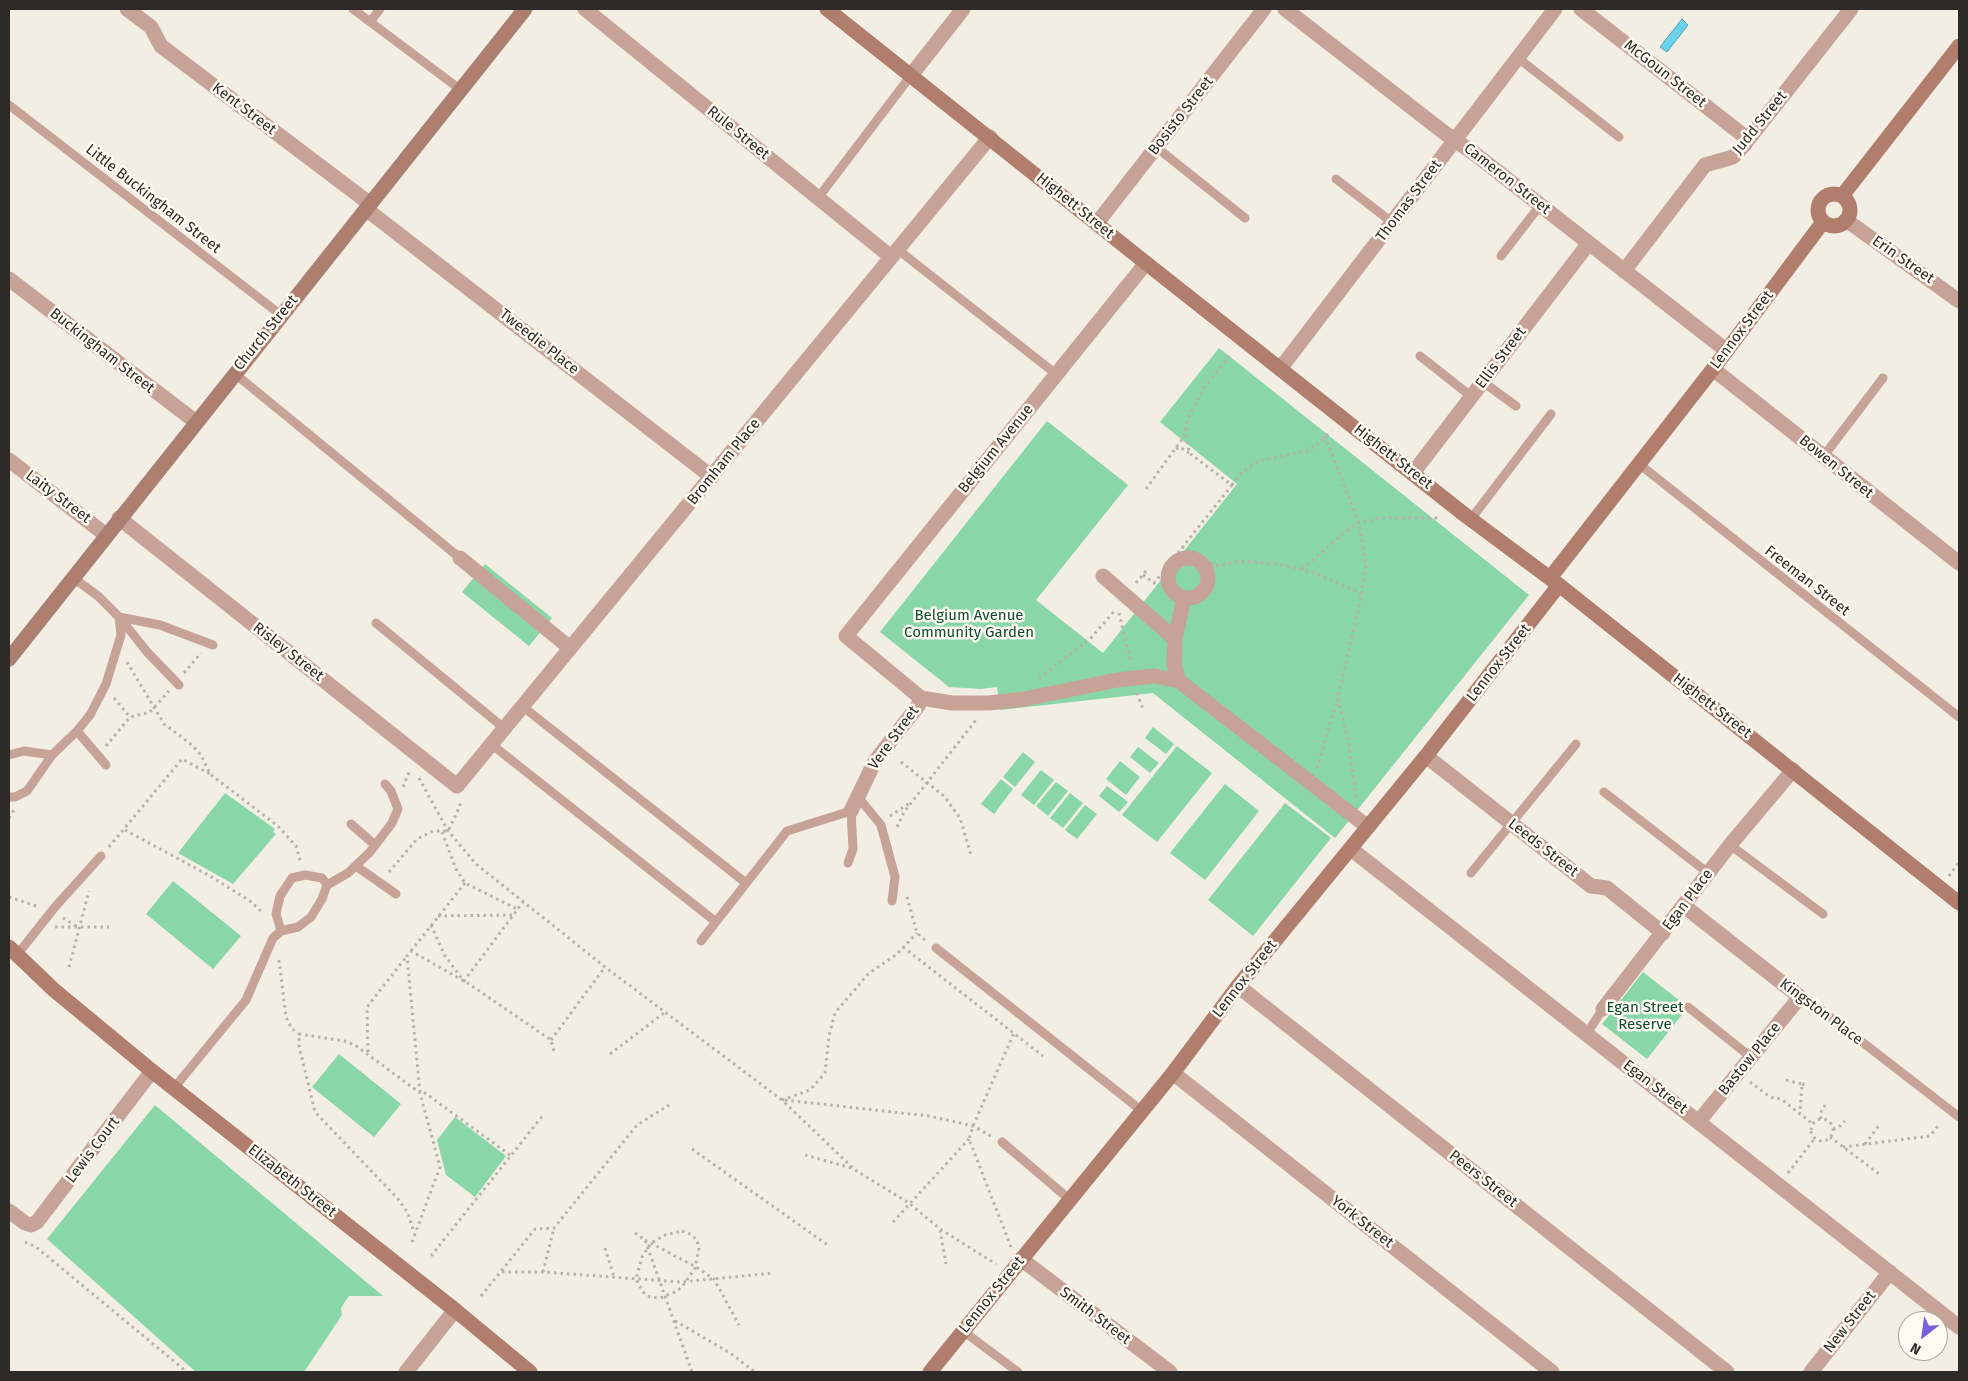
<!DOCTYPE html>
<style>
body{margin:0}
#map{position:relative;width:1968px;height:1381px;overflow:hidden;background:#f2eee3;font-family:"Fira Sans",sans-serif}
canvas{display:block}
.frame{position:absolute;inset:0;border:10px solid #2d2b27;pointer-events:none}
.north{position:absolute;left:1898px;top:1311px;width:50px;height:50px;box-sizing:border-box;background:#fffbf2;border:1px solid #aba8a1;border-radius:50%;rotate:210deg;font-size:14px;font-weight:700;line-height:20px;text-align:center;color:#2d2b27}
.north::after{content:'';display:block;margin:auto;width:18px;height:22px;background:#7560db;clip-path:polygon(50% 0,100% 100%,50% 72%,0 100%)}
</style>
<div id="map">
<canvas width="1968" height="1381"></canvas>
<div class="frame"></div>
<div class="north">N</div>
</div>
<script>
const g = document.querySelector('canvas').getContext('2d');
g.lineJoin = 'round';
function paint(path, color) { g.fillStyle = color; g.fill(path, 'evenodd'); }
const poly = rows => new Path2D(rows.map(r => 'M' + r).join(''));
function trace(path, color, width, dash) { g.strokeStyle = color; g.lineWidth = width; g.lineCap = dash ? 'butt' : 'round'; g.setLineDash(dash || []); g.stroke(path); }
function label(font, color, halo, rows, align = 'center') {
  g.font = font + ' "Fira Sans",sans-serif'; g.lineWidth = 5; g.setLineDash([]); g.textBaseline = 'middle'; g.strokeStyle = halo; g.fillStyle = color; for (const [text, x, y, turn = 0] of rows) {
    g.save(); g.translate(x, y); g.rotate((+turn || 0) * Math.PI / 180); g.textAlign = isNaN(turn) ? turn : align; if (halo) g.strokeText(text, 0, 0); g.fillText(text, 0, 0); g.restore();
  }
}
const green = poly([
 [1219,348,1529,595,1335,838,1153,693,1000,710,997,687,981,689,949,687,880,632,1047,421,1128,485,1036,600,1103,653,1237,484,1160,422],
 [485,564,552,618,529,646,462,592],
 [1153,727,1174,744,1166,754,1145,738],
 [1177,746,1212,773,1157,842,1122,815],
 [1138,747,1159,763,1150,773,1130,757],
 [1023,752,1035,762,1015,787,1003,777],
 [1120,761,1140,777,1126,795,1106,779],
 [1041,770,1054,780,1034,805,1021,795],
 [1001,779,1013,789,994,814,981,804],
 [1056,782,1068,791,1048,816,1036,806],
 [1225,784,1259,811,1205,880,1170,853],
 [1107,786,1128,802,1119,812,1099,796],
 [225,793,275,829,273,832,276,834,233,884,178,853],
 [1070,793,1083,803,1063,828,1050,818],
 [1285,803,1331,838,1253,936,1208,900],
 [1085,805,1097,814,1077,839,1065,830],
 [173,881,241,936,213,969,146,914],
 [1643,972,1688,1007,1647,1059,1602,1024],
 [339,1054,401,1104,374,1137,312,1087],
 [155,1105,383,1296,349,1296,341,1308,342,1315,304,1372,196,1372,47,1239],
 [455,1117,506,1156,475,1197,446,1175,437,1140]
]);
const water = poly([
 [1682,19,1688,25,1667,52,1660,47,1682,19]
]);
const path = poly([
 [1325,436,1359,523,1366,566,1359,607,1338,697,1349,745,1356,797],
 [1176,449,1180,447,1189,453],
 [1232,485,1241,473,1258,461,1307,451,1318,444,1331,431],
 [1146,489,1183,438,1189,416,1203,389,1232,353],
 [1182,547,1216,566,1241,561,1278,564,1315,573,1362,594],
 [1302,569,1350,528,1359,523,1380,518,1441,518],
 [1143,575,1154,583,1232,485,1189,453,1186,428],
 [1136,583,1146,571],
 [1119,613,1131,663],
 [127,662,164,724,192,745,201,755,210,774,278,826,296,846,301,863],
 [184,673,201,653],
 [1039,678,1091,638,1116,609],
 [1137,693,1143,709],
 [114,698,130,717],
 [106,746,130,717,150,712,169,691],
 [901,762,944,796,960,818,971,855],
 [1317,768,1338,698],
 [419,778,448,831,476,864,605,967,782,1100,855,1170,909,1203,940,1229,996,1264],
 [403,787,410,770],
 [890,816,910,803],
 [9,818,14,810],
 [897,827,904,812,976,720],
 [125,830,210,876,250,901,263,913],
 [442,832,456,869,465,883,519,910],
 [109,847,182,759,210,774],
 [389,872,417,839,433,831,448,831,460,806,460,802],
 [1949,876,1959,862],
 [9,897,39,907],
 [907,897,917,933,925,940],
 [438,916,514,915],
 [63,918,79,928],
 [431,925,445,956,464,981,523,902],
 [55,927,109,927],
 [903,947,1043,1056],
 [411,951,465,883],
 [279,960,286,1017,292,1029,299,1034],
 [69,967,89,891],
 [551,1040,605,967],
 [368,1052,367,1007,407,956],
 [610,1054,664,1013],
 [1786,1080,1802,1084,1800,1113],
 [1750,1082,1770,1097,1781,1099,1813,1124],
 [1802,1084,1807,1085],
 [782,1100,810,1090,825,1073,829,1036,835,1013,869,973,896,955,917,933],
 [785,1100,929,1116,973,1126,991,1136],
 [1821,1119,1820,1114,1825,1105],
 '1811 1130a11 11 0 1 1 22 0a11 11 0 1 1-22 0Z',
 [1833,1129,1839,1127,1845,1121],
 [1830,1137,1879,1174],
 [1865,1144,1880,1124],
 [1843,1147,1930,1136,1938,1126],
 [692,1149,829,1246],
 [510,1155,425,1093,420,1093,407,956,411,951,469,984,551,1040,554,1052],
 [805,1155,855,1169],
 [1788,1173,1815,1138],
 [893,1222,969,1139],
 [940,1230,946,1264],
 [682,1231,690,1234,697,1240,699,1248,695,1268,682,1287,675,1292,660,1298,650,1297,643,1292,636,1279,642,1257,651,1243,665,1235,682,1231],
 [635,1233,645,1240,692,1372],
 [645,1240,696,1267,714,1279,739,1325],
 [25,1242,36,1247,187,1372],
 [412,1242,440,1167,420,1093,355,1045,344,1041,299,1034,299,1046,315,1112,398,1199,408,1213,414,1233],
 [1011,1247,969,1139,973,1126,1014,1033],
 [605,1248,614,1277],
 [431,1256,544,1114],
 [502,1272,543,1272,681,1282,774,1273],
 [543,1272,554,1228],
 [481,1296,535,1229,554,1228,637,1125,669,1105],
 [675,1321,730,1353,755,1372]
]);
const lane = poly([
 [353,9,461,90],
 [370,22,380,9],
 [1518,58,1619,137],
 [9,105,281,315],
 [1156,147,1245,218],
 [1336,179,1393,223],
 [818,198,912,74],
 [897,249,1056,374],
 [1501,256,1541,204],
 [1420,356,1472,397],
 [234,373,460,558],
 [1483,382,1516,406],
 [1823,457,1883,378],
 [1639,464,1959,717],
 [1471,519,1551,414],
 [72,577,98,596,119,617,148,653,179,685],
 [376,623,504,728],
 [522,706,746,883],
 [77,731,106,765],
 [491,744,716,922],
 [9,755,24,751,52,755],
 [1604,792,1708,873],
 [9,797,15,797,27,791,52,755,77,731,90,715,106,684,121,635,119,617,160,625,213,645],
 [858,797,881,825,895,877,892,901],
 [351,824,375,845],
 [1730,845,1823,914],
 [356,866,396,894],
 [1471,873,1576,744],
 [327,885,348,873,370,852,392,823,398,809,391,791,385,784],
 [701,941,787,831,851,811,853,849,848,863],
 [936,948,1142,1111],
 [17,955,55,907,101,856],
 [1800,997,1808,1000,1959,1117],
 [1688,1007,1752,1058],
 [1587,1033,1603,1009],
 [174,1088,246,1000,273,938,281,931,298,927,311,917,322,899,327,885,322,878,305,875,292,878,280,896,276,914,281,931],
 [1002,1142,1069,1199],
 [963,1331,1018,1372]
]);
const street = poly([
 [127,9,151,27,161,46,369,203],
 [585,9,891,257],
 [1285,9,1446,134,1475,154,1727,351],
 [1581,9,1748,139],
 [912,74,963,9],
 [366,209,712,477],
 [1846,220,1959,301],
 [1097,223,1264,9],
 [1624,271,1705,165,1733,157,1743,146,1851,9],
 [9,279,196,422],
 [1280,369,1555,9],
 [1713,369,1959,563],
 [9,460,106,535],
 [1413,473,1589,243],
 [119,518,457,786,990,137],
 [460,558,570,648],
 '1168 578a20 20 0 1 1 40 0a20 20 0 1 1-40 0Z',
 [1103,576,1175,639],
 [1179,681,1174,664,1175,639,1184,598],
 [921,698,952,703,989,703,1024,699,1117,680,1154,676,1179,681,1368,827],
 [1426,756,1591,886,1607,888,1663,933],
 [851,811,875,761,918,706,921,698,846,636,1146,263],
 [1351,849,1959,1327],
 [1684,906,1800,997,1699,1121],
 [1238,986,1727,1372],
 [1603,1009,1730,845,1793,770],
 [1173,1073,1552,1372],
 [9,1211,25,1223,31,1225,37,1222,152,1071],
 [1021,1259,1170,1372],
 [406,1372,455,1310],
 [1811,1372,1890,1272]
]);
const secondary = poly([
 [827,9,1146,263,1465,515,1559,585,1959,903],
 '1818 210a16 16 0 1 1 32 0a16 16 0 1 1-32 0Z',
 [1842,196,1959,46],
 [1550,578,1713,369,1823,222],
 [9,659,525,9],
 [9,947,54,990,152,1071,455,1310,530,1372],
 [930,1372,1173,1073,1238,986,1426,756,1559,585]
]);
const tram = poly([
 [9,651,518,9],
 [9,667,531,9]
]);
const streetNames = [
 ["McGoun Street",1665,74,38],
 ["Kent Street",244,109,37],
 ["Bosisto Street",1181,116,-52],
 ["Judd Street",1760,123,-51],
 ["Rule Street",738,133,39],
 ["Cameron Street",1507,179,38],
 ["Little Buckingham Street",153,199,38],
 ["Thomas Street",1409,201,-53],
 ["Highett Street",1075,206,39],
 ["Erin Street",1903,260,35],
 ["Lennox Street",1742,330,-53],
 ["Church Street",266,333,-51],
 ["Tweedie Place",539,342,38],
 ["Buckingham Street",102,351,38],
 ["Ellis Street",1501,358,-53],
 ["Belgium Avenue",996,449,-51],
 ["Highett Street",1393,457,38],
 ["Bromham Place",724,462,-51],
 ["Bowen Street",1836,467,39],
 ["Laity Street",58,497,37],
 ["Freeman Street",1807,581,38],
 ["Risley Street",288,652,38],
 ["Lennox Street",1499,663,-52],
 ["Highett Street",1712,706,38],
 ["Vere Street",894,738,-54],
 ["Leeds Street",1543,848,38],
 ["Egan Place",1688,900,-53],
 ["Lennox Street",1245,979,-52],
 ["Kingston Place",1821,1012,37],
 ["Bastow Place",1750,1059,-51],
 ["Egan Street",1655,1087,38],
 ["Lewis Court",93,1150,-53],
 ["Peers Street",1483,1179,38],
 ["Elizabeth Street",292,1181,38],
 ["York Street",1362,1222,38],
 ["Lennox Street",992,1295,-51],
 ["Smith Street",1095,1316,37],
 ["New Street",1850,1322,-52]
];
const parkNames = [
 ["Belgium Avenue",969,616],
 ["Community Garden",969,633],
 ["Egan Street",1645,1008],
 ["Reserve",1645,1025]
];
paint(green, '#89d6a8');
paint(water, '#6ad2ec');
trace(water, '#58a0b1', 1);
trace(path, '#b6b2aa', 3, [2.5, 4]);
trace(lane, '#c7a297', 9);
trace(street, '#c7a297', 15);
trace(secondary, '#b17d6c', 15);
trace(tram, '#8d8a83', 1);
label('15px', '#2d2b27', '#fffbf2', streetNames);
label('15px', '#0e4c2e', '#fffbf2', parkNames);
</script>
